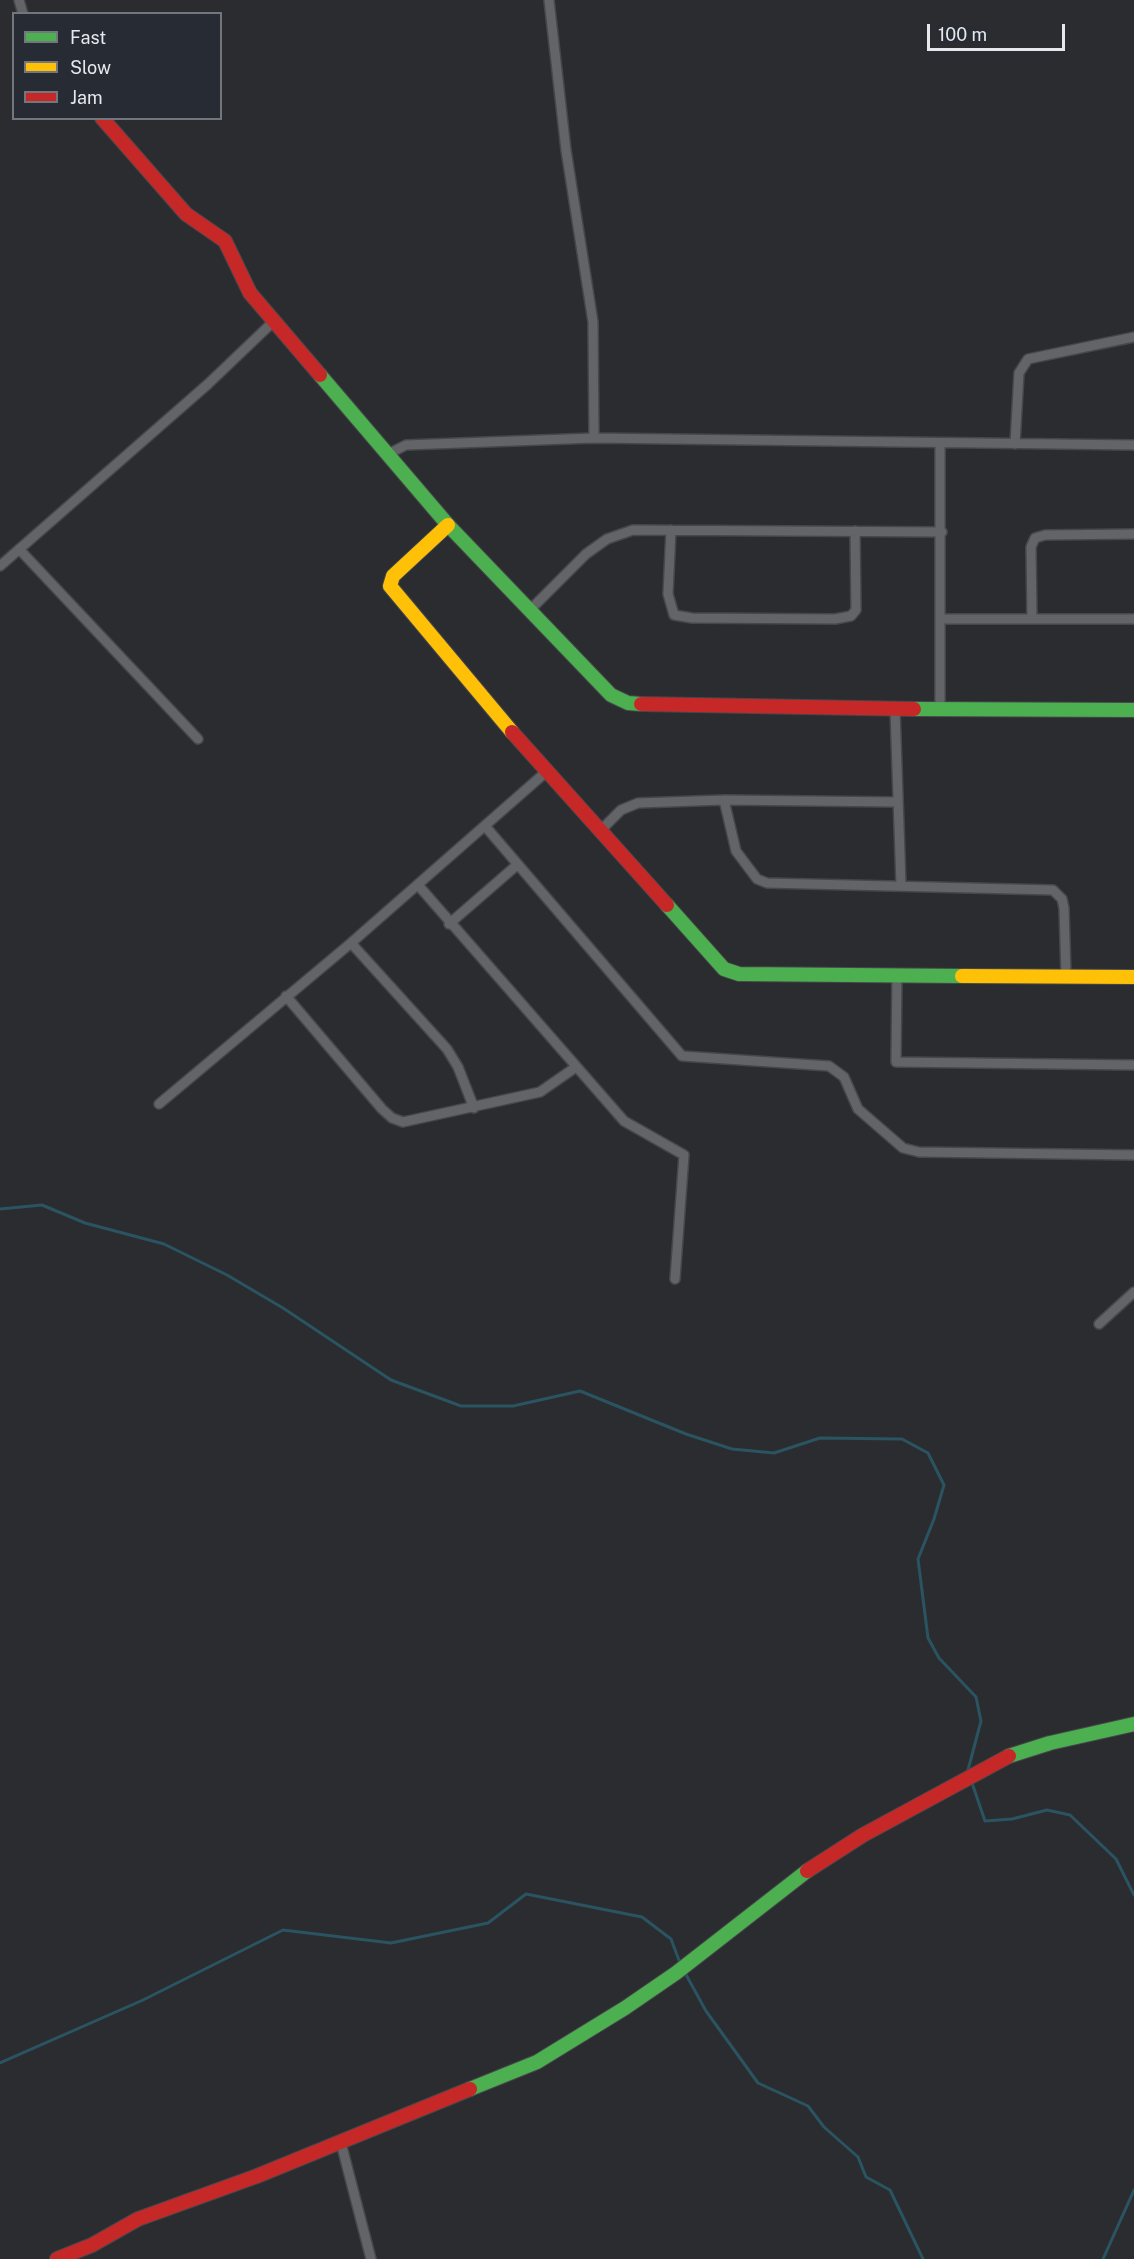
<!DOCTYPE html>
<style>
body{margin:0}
#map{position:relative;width:1134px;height:2259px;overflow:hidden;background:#2a2c30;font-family:"Public Sans",sans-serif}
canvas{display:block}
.legend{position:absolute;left:12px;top:12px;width:210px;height:108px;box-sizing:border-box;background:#272b33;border:2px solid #73777d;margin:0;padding:8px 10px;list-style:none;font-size:18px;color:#e5e8ed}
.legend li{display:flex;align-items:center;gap:12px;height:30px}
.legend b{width:30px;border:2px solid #73777d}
.scale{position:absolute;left:927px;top:24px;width:138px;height:27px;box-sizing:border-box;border:3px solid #e5e8ed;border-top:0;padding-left:8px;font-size:18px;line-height:21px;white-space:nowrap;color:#e5e8ed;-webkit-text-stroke:4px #272b33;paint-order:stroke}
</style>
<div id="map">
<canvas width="1134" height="2259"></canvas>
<ul class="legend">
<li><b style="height:8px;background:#4caf50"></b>Fast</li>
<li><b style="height:8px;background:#ffc107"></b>Slow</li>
<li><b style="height:8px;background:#c62828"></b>Jam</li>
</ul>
<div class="scale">100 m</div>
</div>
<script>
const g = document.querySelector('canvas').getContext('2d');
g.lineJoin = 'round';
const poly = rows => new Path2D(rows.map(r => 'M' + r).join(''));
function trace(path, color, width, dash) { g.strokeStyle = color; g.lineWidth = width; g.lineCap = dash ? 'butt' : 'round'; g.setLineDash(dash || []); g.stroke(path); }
const stream = poly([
 [0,1209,42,1205,85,1223,164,1244,227,1275,283,1308,391,1380,461,1406,513,1406,580,1391,686,1434,732,1449,774,1453,820,1438,902,1439,928,1453,944,1485,934,1519,918,1559,928,1638,939,1658,976,1697,981,1721,968,1770],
 [971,1780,985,1821,1012,1819,1047,1810,1070,1815,1116,1859,1134,1895],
 [684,1971,706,2011,758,2083,808,2106,824,2127,858,2157,866,2177,890,2190,923,2259],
 [0,2063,143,2000,283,1930,391,1943,488,1923,526,1894,642,1917,671,1939,680,1963],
 [1103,2259,1134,2190]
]);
const street = poly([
 [19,0,23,14],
 [549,0,566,150,593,322,594,438],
 [940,444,940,709],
 [1015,444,1019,373,1028,359,1134,337],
 [388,454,406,445,594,438,1134,445],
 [671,530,668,594,674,615,692,618,835,619,851,616,856,610,855,531],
 [19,549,198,739],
 [0,566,208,384,274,321],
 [529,611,586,554,607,539,633,530,942,532],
 [941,619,1134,619],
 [1032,619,1031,547,1035,538,1045,535,1134,534],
 [895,709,901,885],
 [724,800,736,851,757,879,767,883,1053,890,1062,899,1064,908,1066,975],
 [485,826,682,1056,829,1066,844,1077,858,1109,903,1148,919,1152,1134,1155],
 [601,830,621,810,638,803,724,800,897,802],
 [418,885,624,1121,684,1155,675,1279],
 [449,924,517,865],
 [351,943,447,1049,458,1067,474,1108],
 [897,974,896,1062,1134,1065],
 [286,996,382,1109,392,1118,403,1122,540,1092,576,1067],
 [159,1104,351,943,546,772],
 [1099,1324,1134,1292],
 [341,2143,371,2259]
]);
const fast = poly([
 [320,375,448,525,611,695,628,703,641,704],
 [914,709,1134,710],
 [667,905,724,969,739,974,962,976],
 [1009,1756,1050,1743,1134,1724],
 [470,2089,537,2062,625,2008,676,1973,807,1871]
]);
const slow = poly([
 [448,525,393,576,390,586,512,732],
 [962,976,1134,977]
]);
const jam = poly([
 [102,118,186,214,225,241,250,293,320,375],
 [641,704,914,709],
 [512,732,667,905],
 [807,1871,863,1835,1009,1756],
 [57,2259,92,2245,138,2219,257,2176,470,2089]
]);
trace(stream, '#2a5461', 3);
trace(street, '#46474b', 12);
trace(fast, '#46474b', 16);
trace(slow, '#46474b', 16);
trace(jam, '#46474b', 16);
trace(street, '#636467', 9);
trace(fast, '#4caf50', 14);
trace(slow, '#ffc107', 14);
trace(jam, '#c62828', 14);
</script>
